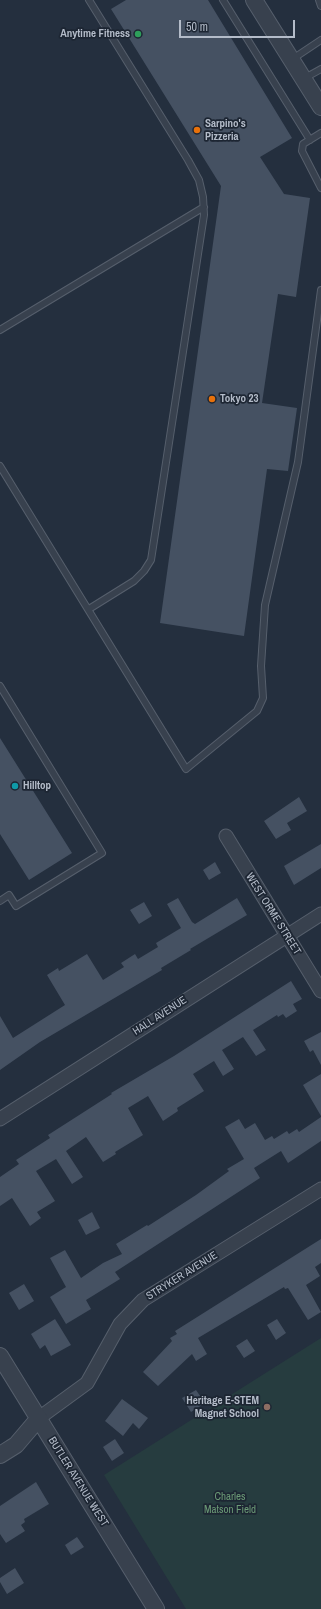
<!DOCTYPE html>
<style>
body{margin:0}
#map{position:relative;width:321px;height:1609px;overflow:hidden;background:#242f3e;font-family:"Archivo Narrow",sans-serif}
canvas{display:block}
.scale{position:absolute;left:179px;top:20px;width:116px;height:18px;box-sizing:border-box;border:2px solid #b4bcc9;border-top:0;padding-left:5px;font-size:12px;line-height:14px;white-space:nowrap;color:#b4bcc9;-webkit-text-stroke:3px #1d2633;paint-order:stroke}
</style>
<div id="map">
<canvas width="321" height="1609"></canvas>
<div class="scale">50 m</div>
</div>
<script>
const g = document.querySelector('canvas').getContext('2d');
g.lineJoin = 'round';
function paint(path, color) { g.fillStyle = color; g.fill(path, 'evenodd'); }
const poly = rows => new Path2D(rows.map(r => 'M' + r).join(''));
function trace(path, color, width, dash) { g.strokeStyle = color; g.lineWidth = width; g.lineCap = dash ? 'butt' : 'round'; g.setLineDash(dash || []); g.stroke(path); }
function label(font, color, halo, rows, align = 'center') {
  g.font = font + ' "Archivo Narrow",sans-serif'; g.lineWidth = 3.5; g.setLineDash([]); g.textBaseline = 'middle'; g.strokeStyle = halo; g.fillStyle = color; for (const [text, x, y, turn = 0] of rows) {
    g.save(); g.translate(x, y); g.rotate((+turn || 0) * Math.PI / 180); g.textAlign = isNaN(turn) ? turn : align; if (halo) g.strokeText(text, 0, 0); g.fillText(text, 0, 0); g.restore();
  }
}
const green = poly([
 [321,1338,321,1609,186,1609,104,1475]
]);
const building = poly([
 [126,0,208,0,292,138,260,157,284,194,310,198,296,297,278,294,262,403,297,408,288,471,267,469,244,636,160,623,221,186,111,9],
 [0,738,72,853,29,880,0,834],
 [299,797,307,811,287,823,291,830,276,839,264,821],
 [321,844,321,868,294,885,284,866],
 [215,862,221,873,209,880,203,870],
 [178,898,192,922,195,924,237,898,247,915,190,949,191,950,161,968,162,970,40,1042,0,1070,0,1016,13,1038,65,1005,47,975,58,968,59,971,87,954,103,980,124,967,121,963,135,954,138,959,158,947,156,943,181,928,167,904],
 [144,902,152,916,139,924,130,910],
 [291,981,302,999,293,1004,297,1011,286,1018,283,1014,278,1017,277,1015,253,1030,266,1050,256,1056,243,1037,222,1050,234,1069,223,1076,214,1061,193,1074,204,1091,177,1108,178,1111,163,1121,148,1096,128,1108,143,1135,115,1152,116,1154,103,1162,86,1137,66,1151,83,1177,72,1184,56,1159,36,1171,55,1201,37,1212,41,1218,30,1226,12,1198,0,1206,0,1177,19,1164,16,1160,50,1138,48,1135,112,1094,111,1093,174,1056],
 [321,1032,321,1065,313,1050,310,1052,304,1041],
 [321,1074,321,1116,303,1085],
 [321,1117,321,1141,288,1163,281,1151,254,1168,260,1178,115,1272,120,1279,86,1300,91,1309,66,1324,50,1297,66,1287,50,1258,65,1250,81,1278,103,1263,122,1254,116,1244,147,1225,148,1226,196,1195,229,1171,227,1169,244,1159,225,1127,239,1119,245,1129,255,1123,265,1140,272,1136,274,1139,287,1131,289,1134,297,1129,299,1132],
 [92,1212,100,1228,86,1235,78,1220],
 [321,1239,321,1263,315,1267,320,1276,306,1285,321,1312,308,1320,288,1288,285,1289,284,1287,198,1338,207,1354,196,1361,192,1354,158,1386,143,1372,172,1341,170,1338,177,1334,175,1331],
 [24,1284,34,1301,19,1310,9,1293],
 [55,1319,71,1345,51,1356,45,1345,40,1349,31,1334],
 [277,1319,286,1333,276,1340,267,1325],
 [247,1339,255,1351,244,1358,236,1346],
 [196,1390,205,1403,191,1412,182,1398],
 [122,1399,148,1418,139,1429,133,1423,123,1436,105,1421],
 [115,1439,124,1453,112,1461,103,1447],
 [36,1482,49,1504,24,1519,25,1522,21,1525,25,1531,6,1543,0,1534,0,1506],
 [77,1537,84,1547,71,1555,65,1545],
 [15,1568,24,1583,7,1594,0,1582,0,1578]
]);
const service = poly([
 [89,0,188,160,199,180,203,197,204,215,151,560,144,571,134,581,89,609],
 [223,0,310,140],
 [319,0,321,6],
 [291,60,321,40],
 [303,79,321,69],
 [321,133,303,144,302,151,321,188],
 [0,330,204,207],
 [0,466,186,769,257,711,263,698,261,666,265,605,298,462,321,290],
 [0,686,102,853,16,906,9,895,0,901]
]);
const minor = poly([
 [226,836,321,991],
 [0,1119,321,914],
 [39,1418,87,1383,120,1324,143,1300,321,1189]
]);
const tertiary = poly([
 [254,0,321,107],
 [0,1356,156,1609],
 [0,1455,16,1445,39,1418]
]);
const markers = [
 [138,34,4,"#2e9e5b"],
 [197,130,4,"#e8710a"],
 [212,399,4,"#e8710a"],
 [15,786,4,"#0f9aa8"],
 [267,1407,4,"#8d6e63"]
];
const poiNames = [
 ["Anytime Fitness",130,34,"right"],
 ["Sarpino's",205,124],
 ["Pizzeria",205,137],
 ["Tokyo 23",220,399],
 ["Hilltop",23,786],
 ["Heritage E-STEM",259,1401,"right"],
 ["Magnet School",259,1414,"right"]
];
const streetNames = [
 ["WEST ORME STREET",273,914,58],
 ["HALL AVENUE",160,1016,-33],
 ["STRYKER AVENUE",182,1276,-32],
 ["BUTLER AVENUE WEST",78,1482,58]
];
const parkNames = [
 ["Charles",230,1497],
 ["Matson Field",230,1510]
];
paint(green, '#263c3f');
paint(building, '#455162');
trace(service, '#565f6c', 8);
trace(minor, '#565f6c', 15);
trace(tertiary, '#565f6c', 18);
trace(service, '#38414e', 6);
trace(minor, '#38414e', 13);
trace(tertiary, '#38414e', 16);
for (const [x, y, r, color] of markers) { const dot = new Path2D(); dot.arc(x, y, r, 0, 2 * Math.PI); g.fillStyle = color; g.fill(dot); trace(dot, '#1d2633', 1.5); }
label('bold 11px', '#b4bcc9', '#1d2633', poiNames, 'left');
label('11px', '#b4bcc9', '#1d2633', streetNames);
label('11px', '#6b9a76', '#1d2633', parkNames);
</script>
